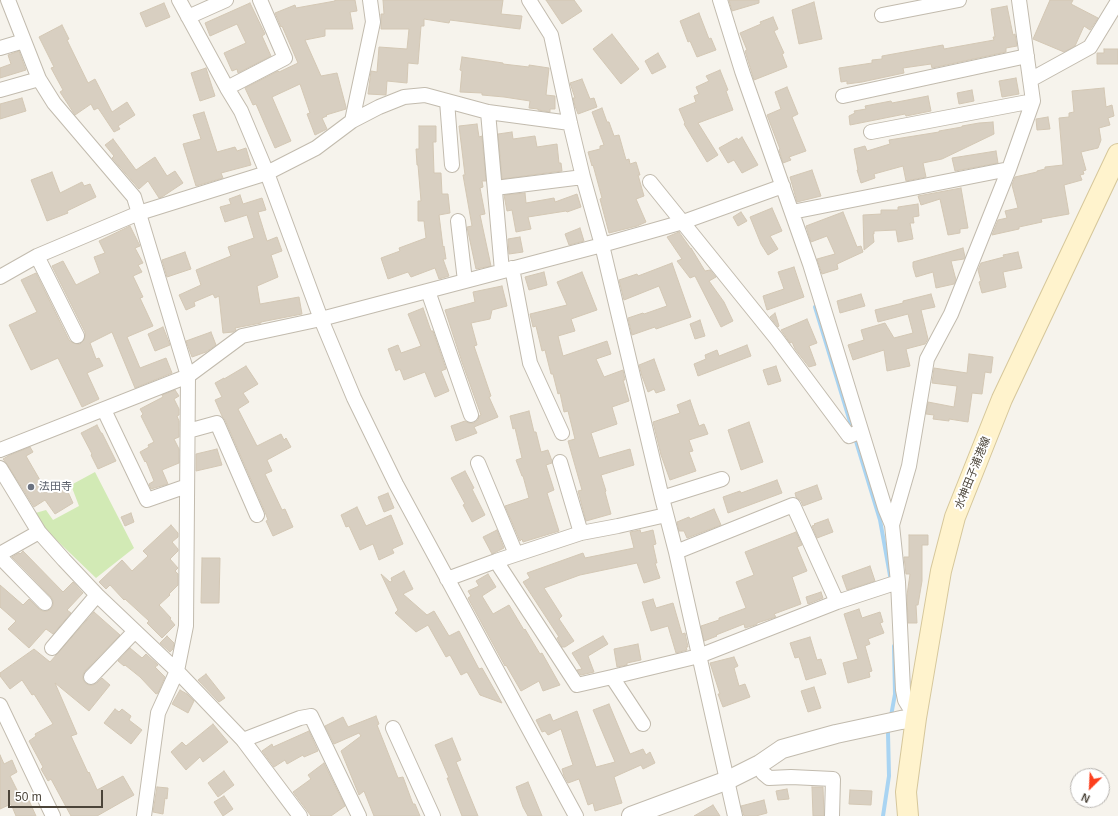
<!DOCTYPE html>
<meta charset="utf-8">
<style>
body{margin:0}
#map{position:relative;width:1118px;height:816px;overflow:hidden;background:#f6f3ec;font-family:Arial,sans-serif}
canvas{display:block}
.north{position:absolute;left:1070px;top:768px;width:40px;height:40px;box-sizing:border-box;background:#fff;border:1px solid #b7b4b0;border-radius:50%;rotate:204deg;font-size:11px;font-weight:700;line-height:16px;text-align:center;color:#4b4439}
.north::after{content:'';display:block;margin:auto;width:14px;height:18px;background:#fc3f1d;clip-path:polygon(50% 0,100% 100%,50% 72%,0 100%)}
.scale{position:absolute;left:8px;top:790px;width:95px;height:18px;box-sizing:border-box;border:2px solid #4b4439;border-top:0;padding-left:5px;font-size:12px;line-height:14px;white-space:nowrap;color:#4b4439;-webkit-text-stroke:3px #fff;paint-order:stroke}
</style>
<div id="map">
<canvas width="1118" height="816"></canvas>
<div class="north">N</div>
<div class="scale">50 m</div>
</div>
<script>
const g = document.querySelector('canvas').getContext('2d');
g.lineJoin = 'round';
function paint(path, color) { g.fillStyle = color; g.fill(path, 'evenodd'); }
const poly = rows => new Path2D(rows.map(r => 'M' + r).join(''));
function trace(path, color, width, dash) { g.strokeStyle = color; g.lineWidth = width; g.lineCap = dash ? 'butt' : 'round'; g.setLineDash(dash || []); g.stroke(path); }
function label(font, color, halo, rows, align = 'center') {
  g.font = font + ' Arial,"Noto Sans JP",sans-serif'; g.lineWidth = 4; g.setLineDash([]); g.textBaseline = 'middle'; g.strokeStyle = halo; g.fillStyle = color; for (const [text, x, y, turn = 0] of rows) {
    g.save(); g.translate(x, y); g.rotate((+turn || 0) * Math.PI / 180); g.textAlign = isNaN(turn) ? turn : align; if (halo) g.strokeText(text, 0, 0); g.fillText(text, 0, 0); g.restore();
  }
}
const green = poly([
 [95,472,134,548,96,578,44,528,32,514,46,510,53,520,79,506,71,485]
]);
const stream = poly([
 [815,307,880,520,891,581],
 [891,716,895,694,894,646],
 [883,816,889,776,888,733,889,727]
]);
const building = poly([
 [335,0,355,0,357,11,350,12,353,29,325,29,325,36,305,40,321,76,337,73,346,107,346,109,326,115,327,116,322,118,327,129,315,135,307,114,310,113,300,84,272,97,291,141,275,148,256,104,253,105,245,88,278,71,279,72,298,63,282,26,281,27,275,13,295,5,296,8,335,1,335,0],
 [383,0,503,0,501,14,522,16,520,29,450,20,449,23,424,19,424,26,421,26,418,64,408,63,407,83,387,81,386,95,368,94,371,71,377,72,379,47,407,49,409,29,381,29,381,14,384,14,383,0],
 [546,0,574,0,582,11,562,24,546,0],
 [729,0,759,0,759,3,732,11,729,0],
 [1050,0,1073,0,1071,4,1098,18,1090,30,1084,26,1075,46,1064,52,1033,39,1050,0],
 [814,2,822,39,799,44,792,10,814,2],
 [164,3,170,17,146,27,140,13,164,3],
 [250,3,265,34,262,36,271,56,238,73,237,69,232,71,224,53,246,43,237,24,210,36,205,23,250,3],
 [1007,6,1013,35,1015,34,1017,46,1006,48,1006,52,932,68,931,64,903,68,904,73,862,82,847,84,847,81,841,82,839,68,872,63,872,60,882,59,882,56,943,45,944,49,994,40,993,37,995,37,991,9,1007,6],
 [699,13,709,39,711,38,716,50,697,57,690,41,688,42,680,21,699,13],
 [773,17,778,29,774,31,784,53,782,54,787,67,754,80,745,51,747,50,740,33,761,24,760,22,773,17],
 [62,25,69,39,67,40,88,83,95,79,112,112,127,102,135,115,118,126,120,129,114,132,98,108,94,110,91,104,75,115,60,92,63,90,51,68,54,67,39,37,62,25],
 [612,34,639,69,621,84,593,49,612,34],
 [1104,49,1118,49,1118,64,1097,64,1097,53,1104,53,1104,49],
 [19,51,26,70,0,78,0,68,11,64,8,55,19,51],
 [658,53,666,67,652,74,645,61,658,53],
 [462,57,503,63,503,64,529,67,529,65,549,68,546,95,555,96,555,109,550,109,550,112,538,110,538,109,529,108,530,101,504,97,482,95,482,93,460,92,462,71,460,70,462,57],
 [206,68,215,96,200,101,191,73,206,68],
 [720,70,728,90,726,91,733,110,698,123,718,155,707,162,684,124,685,123,679,109,696,102,694,96,699,94,696,87,709,81,706,76,720,70],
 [1016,78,1019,94,1002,97,999,81,1016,78],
 [582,79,590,99,594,98,597,107,578,114,575,106,573,98,575,98,570,83,582,79],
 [787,87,798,114,792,117,806,151,789,157,791,160,783,163,779,150,780,149,767,115,781,109,775,92,787,87],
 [1104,88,1106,107,1112,105,1114,116,1108,118,1110,125,1099,128,1101,140,1098,148,1081,152,1086,170,1083,171,1084,174,1080,175,1082,180,1064,185,1069,214,1041,219,1042,222,1019,227,1019,229,992,235,998,220,1007,218,1005,211,1018,208,1012,185,1015,177,1037,172,1037,171,1045,169,1045,167,1063,165,1059,118,1069,117,1069,113,1074,112,1072,91,1104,88],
 [972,90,974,101,959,104,957,93,972,90],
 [928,96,931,111,906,116,905,114,850,125,849,116,855,113,854,111,866,109,865,106,891,101,892,103,928,96],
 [22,98,26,111,0,119,0,104,22,98],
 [602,108,607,122,609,122,614,136,619,135,626,160,629,159,630,164,636,162,640,175,638,175,644,196,636,199,646,222,637,226,609,233,600,199,602,198,593,165,592,166,588,152,600,149,600,146,604,145,592,112,602,108],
 [204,112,217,152,235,147,237,151,246,148,251,165,221,173,223,178,196,186,183,144,201,139,193,115,204,112],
 [1048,117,1050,129,1037,130,1036,119,1048,117],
 [993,122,994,134,942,159,923,163,926,177,906,181,903,166,874,174,875,178,861,183,857,170,858,170,854,149,865,146,867,151,890,144,889,140,939,132,939,131,962,127,962,126,979,123,993,122],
 [477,124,479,137,482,136,486,181,482,181,483,187,480,188,485,214,480,215,491,266,476,269,467,227,472,226,463,175,465,175,459,126,477,124],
 [419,126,436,126,436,142,433,142,434,173,441,173,442,194,448,194,450,213,439,215,443,247,444,246,446,259,443,259,449,276,439,279,435,268,411,277,408,272,388,279,381,258,400,251,399,248,426,238,424,221,418,221,418,201,421,201,418,165,417,165,416,149,419,149,419,126],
 [512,132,513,139,535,136,537,147,557,144,559,163,561,163,562,171,502,179,498,134,512,132],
 [742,137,758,165,742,173,734,160,728,163,719,148,737,138,738,140,742,137],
 [113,139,136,170,155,157,167,176,175,171,183,183,162,197,159,198,148,181,139,189,112,158,114,156,105,145,113,139],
 [996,151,998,163,955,171,952,158,996,151],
 [812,170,821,196,797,202,790,177,812,170],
 [52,172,60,193,82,182,84,186,90,184,96,197,67,211,68,213,47,221,31,180,52,172],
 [961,188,968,228,960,229,960,233,948,235,940,199,921,205,918,196,961,188],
 [525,193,526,203,554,198,555,202,577,194,581,207,567,212,566,211,528,217,531,229,516,232,512,210,507,211,504,195,525,193],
 [240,195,243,204,262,198,266,210,258,212,267,241,277,237,282,251,271,255,278,277,257,286,260,304,299,297,302,314,261,322,261,323,235,328,236,330,233,332,223,333,219,296,215,298,213,294,194,302,195,306,186,310,179,295,201,285,196,270,231,256,228,247,254,238,247,215,225,222,220,207,231,204,229,199,240,195],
 [918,204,919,216,913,217,914,223,910,223,913,239,898,242,896,230,874,231,874,234,873,234,874,242,864,250,863,215,881,214,881,210,898,210,898,207,918,204],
 [772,208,782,231,770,236,778,249,768,255,761,244,750,217,772,208],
 [741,212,747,221,738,226,733,217,741,212],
 [843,212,857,247,861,246,863,252,837,264,838,269,822,274,817,259,835,254,827,236,811,242,806,226,843,212],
 [130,226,140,246,135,248,143,263,138,265,142,272,133,276,143,297,140,298,153,326,127,337,140,368,166,358,172,373,135,388,112,332,90,343,96,359,99,358,103,366,87,373,99,399,82,407,58,358,31,370,9,325,37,312,21,280,36,273,69,340,73,343,77,344,80,344,84,340,85,336,85,332,52,266,63,261,76,285,100,273,94,257,105,253,99,241,130,226],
 [580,228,584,241,569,245,565,234,580,228],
 [679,232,691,249,691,248,705,271,710,270,716,277,709,281,724,302,733,321,721,327,695,276,690,278,677,261,682,259,667,237,674,234,679,232],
 [520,237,523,252,509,254,508,239,520,237],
 [963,248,965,257,964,259,951,261,956,280,954,284,936,288,933,272,916,277,913,267,913,262,963,248],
 [185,252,191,269,167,277,162,260,185,252],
 [1018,252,1022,268,1003,272,1006,287,982,293,979,282,981,281,978,270,981,263,1004,257,1003,255,1018,252],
 [672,263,691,317,656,329,655,327,632,335,628,318,643,313,644,314,667,306,659,286,624,300,619,280,637,274,638,276,672,263],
 [794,267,804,297,767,310,763,296,784,289,778,272,794,267],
 [544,272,547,285,529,290,525,277,544,272],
 [582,272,597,310,571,319,575,331,558,336,563,356,607,341,611,354,596,359,604,377,623,370,625,380,623,380,629,401,612,407,617,424,591,433,599,458,630,449,634,465,601,475,606,491,605,492,611,514,586,521,578,491,582,490,568,441,575,439,568,411,564,412,560,393,558,394,553,374,551,374,545,350,542,351,536,326,533,327,530,314,567,305,557,282,582,272],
 [502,286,507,306,492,310,490,319,471,323,477,345,474,346,491,396,489,397,498,417,474,427,477,433,456,441,451,426,465,421,469,423,474,423,478,420,479,416,481,415,462,362,445,310,475,302,473,292,502,286],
 [861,294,865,306,840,313,837,301,861,294],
 [931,294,935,307,921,310,928,339,925,344,906,349,910,366,887,371,884,350,853,360,848,345,864,340,861,330,885,323,894,338,913,333,908,314,878,322,875,310,903,303,903,301,931,294],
 [423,308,431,331,433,331,446,369,441,371,449,391,435,397,425,372,404,380,400,369,396,371,388,349,398,345,401,353,421,346,408,314,423,308],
 [775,313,779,326,778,327,770,317,775,313],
 [807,319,817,343,809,346,816,365,809,367,795,349,792,342,790,343,781,330,807,319],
 [700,320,705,336,695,339,690,324,700,320],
 [163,327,170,345,155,351,148,334,163,327],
 [211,332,216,345,206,352,192,357,186,341,211,332],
 [747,345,751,356,698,376,694,364,706,359,705,355,717,350,719,356,747,345],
 [969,354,993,357,991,373,985,372,982,394,972,393,968,422,949,419,949,421,933,419,934,415,926,414,928,402,954,407,957,386,932,383,934,368,967,373,969,354],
 [654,359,665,390,656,393,654,389,648,392,642,376,639,365,654,359],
 [246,366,258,384,243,393,249,402,238,409,257,446,281,434,284,440,286,438,291,447,267,460,272,471,265,474,282,510,285,509,293,527,273,536,266,521,268,520,265,512,225,420,222,416,215,400,222,397,215,383,224,378,224,379,246,366],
 [776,366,781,381,768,385,763,370,776,366],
 [175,390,179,396,174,399,179,409,179,415,177,416,179,421,179,437,174,439,179,449,179,463,162,470,168,484,151,489,149,484,154,481,146,461,145,462,140,452,149,447,148,445,154,442,141,416,143,414,140,409,163,397,162,395,175,390],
 [690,400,699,426,704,424,708,434,689,440,693,451,689,452,696,471,670,480,661,455,653,422,680,413,677,405,690,400],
 [529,411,534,432,536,432,541,452,548,450,552,461,552,463,546,465,554,490,547,493,559,531,523,542,522,539,520,541,505,506,529,498,523,476,522,476,516,460,522,458,515,428,513,429,510,416,529,411],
 [749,422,763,462,741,470,728,430,749,422],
 [97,425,101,433,102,433,116,461,98,469,91,455,92,454,81,433,97,425],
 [30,447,33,452,26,456,44,487,56,481,58,485,63,481,73,503,55,514,45,500,34,507,7,464,3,459,10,455,30,447],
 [217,449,222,465,196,471,196,454,217,449],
 [465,471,474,488,472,489,485,515,472,522,463,505,465,504,451,478,465,471],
 [777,480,782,493,728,513,723,497,740,491,741,493,777,480],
 [817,485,822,499,803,506,801,501,796,497,795,493,817,485],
 [388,493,394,508,384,512,378,497,388,493],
 [357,507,366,526,391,515,403,544,392,549,394,553,379,560,373,544,360,550,349,526,346,527,341,515,357,507],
 [714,509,721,525,687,538,684,531,679,531,677,522,689,517,690,519,714,509],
 [131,513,134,522,125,526,121,517,131,513],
 [828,519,833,532,817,538,812,526,815,525,814,524,828,519],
 [171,525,178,533,178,537,172,542,178,549,178,551,170,559,178,568,175,571,178,574,178,585,169,594,170,595,159,605,171,618,170,619,175,625,162,638,147,623,149,621,125,599,124,600,110,585,106,589,99,582,122,560,132,571,148,556,143,551,171,525],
 [497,530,504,548,492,554,483,537,497,530],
 [640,530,641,533,653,530,656,544,653,545,657,563,655,563,660,578,644,583,637,563,580,575,544,588,562,616,559,619,574,641,565,647,562,647,557,638,559,637,523,582,530,578,527,573,583,553,585,558,634,548,630,532,640,530],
 [796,532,802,545,797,547,807,571,792,577,801,604,774,614,776,617,757,623,757,624,755,625,745,628,744,624,716,635,717,636,704,641,701,626,719,620,719,618,746,608,736,582,754,575,745,552,796,532],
 [909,535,928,535,928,545,922,545,922,581,918,605,916,605,917,623,908,623,907,595,910,574,906,574,904,557,909,557,909,535],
 [23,551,63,592,73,582,83,593,67,610,71,613,53,634,46,629,29,648,8,629,16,621,0,607,0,585,23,605,29,599,39,609,43,611,47,611,51,609,53,605,53,601,51,597,12,557,19,553,20,554,23,551],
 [202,558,220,558,219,603,201,603,202,558],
 [870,566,875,581,847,590,842,576,870,566],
 [404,571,413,589,403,594,427,615,434,611,449,636,459,631,479,669,482,668,502,703,480,695,467,672,461,675,450,655,446,657,428,625,416,632,395,613,398,610,381,574,390,582,392,581,391,578,404,571],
 [488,574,496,587,482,596,493,614,509,605,524,630,525,629,540,654,542,653,560,685,543,691,539,681,521,691,506,665,505,666,468,598,471,596,468,591,479,586,476,581,488,574],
 [821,592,823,598,808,604,806,597,821,592],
 [653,599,656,608,673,603,682,634,685,633,688,647,686,647,687,650,676,653,668,626,651,631,642,602,653,599],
 [859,609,862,618,880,612,883,622,880,623,884,633,868,639,870,644,865,646,872,671,869,672,870,677,848,683,843,663,858,659,844,614,859,609],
 [94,612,120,635,85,671,83,675,83,679,85,683,89,685,93,685,97,683,102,678,110,685,89,711,55,683,77,734,71,736,88,773,89,772,97,790,123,776,134,795,97,816,71,816,51,779,48,781,41,769,43,767,29,741,36,736,35,734,53,724,34,694,32,695,22,680,10,689,0,676,0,673,34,649,50,662,94,612],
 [167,636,174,643,173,649,170,652,160,643,167,636],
 [603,636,608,644,588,656,594,672,581,675,577,670,582,669,572,653,603,636],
 [810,637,817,660,821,659,826,674,806,680,799,657,795,658,790,643,810,637],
 [638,644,641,660,627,663,627,665,617,667,614,649,638,644],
 [130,648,142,658,146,654,157,664,158,665,155,667,165,677,158,693,156,694,140,677,125,665,124,666,118,661,130,648],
 [734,657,738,666,734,668,739,686,745,684,750,697,723,707,718,694,720,694,710,663,734,657],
 [206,674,225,698,219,702,198,680,206,674],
 [814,687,821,708,808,712,801,691,814,687],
 [180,690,187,694,194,701,188,713,172,704,180,690],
 [609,704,630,754,643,749,646,755,650,752,655,763,643,769,641,765,614,777,622,803,595,811,593,803,588,805,579,779,568,783,564,776,562,769,573,765,561,729,548,735,545,731,542,732,536,720,550,714,553,721,577,711,596,767,615,762,593,710,609,704],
 [115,709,119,712,122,709,131,716,129,720,142,730,131,744,104,723,115,709],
 [376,716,379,724,377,725,398,778,403,777,413,804,415,804,420,816,374,816,364,791,359,795,341,751,361,736,359,733,334,744,325,726,343,717,348,727,376,716],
 [213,724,228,742,203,762,200,757,186,770,171,752,182,742,186,746,213,724],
 [309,731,318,751,304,757,303,755,287,764,285,760,274,767,262,751,272,744,273,747,309,731],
 [452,738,461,760,456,762,478,816,462,816,447,778,449,778,435,745,452,738],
 [0,755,4,764,12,760,17,772,10,776,20,796,26,794,36,816,16,816,11,804,0,809,0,755],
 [324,763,345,806,331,816,311,816,293,792,311,779,308,775,324,763],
 [224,771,234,785,218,797,208,783,224,771],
 [528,782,542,816,528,816,523,807,516,787,528,782],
 [157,787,168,788,167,799,165,798,163,814,153,812,157,787],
 [812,787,823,787,824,816,813,816,812,787],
 [787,789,789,799,778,800,776,791,787,789],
 [850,790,872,791,871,805,849,804,850,790],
 [224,796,233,809,223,816,214,802,224,796],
 [764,800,767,813,756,816,744,816,741,806,764,800],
 [713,805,720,816,694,816,713,805]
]);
const minor = poly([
 [8,0,39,79,54,103,134,197,188,376,186,626,177,671,158,713,144,816],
 [179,0,227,88,241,111,267,173,321,319,354,398,396,484,576,816],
 [529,0,551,35,570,123,583,177,602,245,662,498,676,552,735,816],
 [720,0,742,71,810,264,885,508,892,525,898,582,903,690,905,700,916,718],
 [882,15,959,0],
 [188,17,226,0],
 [0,48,24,41],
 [1030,80,1090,47,1118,1],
 [227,88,285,58,260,0],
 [0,90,39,79],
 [843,96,1027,56],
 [447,101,452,165],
 [488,112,502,271],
 [352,121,373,22,370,0],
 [871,132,1033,101],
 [650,182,776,338,849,436,861,431],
 [495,188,583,177],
 [792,212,1009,169],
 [458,221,465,281],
 [37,256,77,336],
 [512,268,530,363,562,433],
 [0,277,37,256,139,213,267,173,316,148,352,121,379,107,404,97,425,95,488,112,570,123],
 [428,291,471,415],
 [104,410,147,500,187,486],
 [188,431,217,423,257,515],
 [0,450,188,376,242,336,321,319,602,245,683,222,783,186],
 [560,462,581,533],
 [478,463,516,554],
 [0,468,39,532,64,560,97,595,177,671,243,740,300,816],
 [662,498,722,479],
 [892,525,909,466,927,359,951,314,1009,169,1033,101,1019,0],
 [676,552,793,505,837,602],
 [0,554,39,532],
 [0,557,45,603],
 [496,561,577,685,612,677,643,724],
 [447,579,496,561,581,533,618,526,666,515],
 [52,648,97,595],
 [91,677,135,631],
 [612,677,699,656,837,602,898,582],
 [0,705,53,816],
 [393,728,433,816],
 [243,740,300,718,311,716,359,816],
 [760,764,763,773,769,778,791,777,833,779,832,816]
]);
const tertiary = poly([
 [631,816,728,780,760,764,782,749,836,734,901,720,916,718]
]);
const secondary = poly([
 [908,816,906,792,916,718,941,571,955,517,1002,399,1118,154]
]);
const markers = [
 [31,487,4,"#6b7280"]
];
const streetNames = [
 ["水神田子浦港線",973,473,-68]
];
const worshipNames = [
 ["法田寺",39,487]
];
paint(green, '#d2eab5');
trace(stream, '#a9d4f2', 4);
paint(building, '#d8cfc1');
trace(building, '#d3c7b4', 1);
trace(minor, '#c2bbae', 16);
trace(tertiary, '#c2bbae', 20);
trace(secondary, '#d6c79b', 22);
trace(minor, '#fff', 14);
trace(tertiary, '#fff', 18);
trace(secondary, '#fff3cd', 20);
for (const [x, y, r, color] of markers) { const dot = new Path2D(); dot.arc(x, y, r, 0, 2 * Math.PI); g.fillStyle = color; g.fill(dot); trace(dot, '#fff', 1.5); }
label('11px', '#4b4439', '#fff', streetNames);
label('11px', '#5b616d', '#fff', worshipNames, 'left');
</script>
